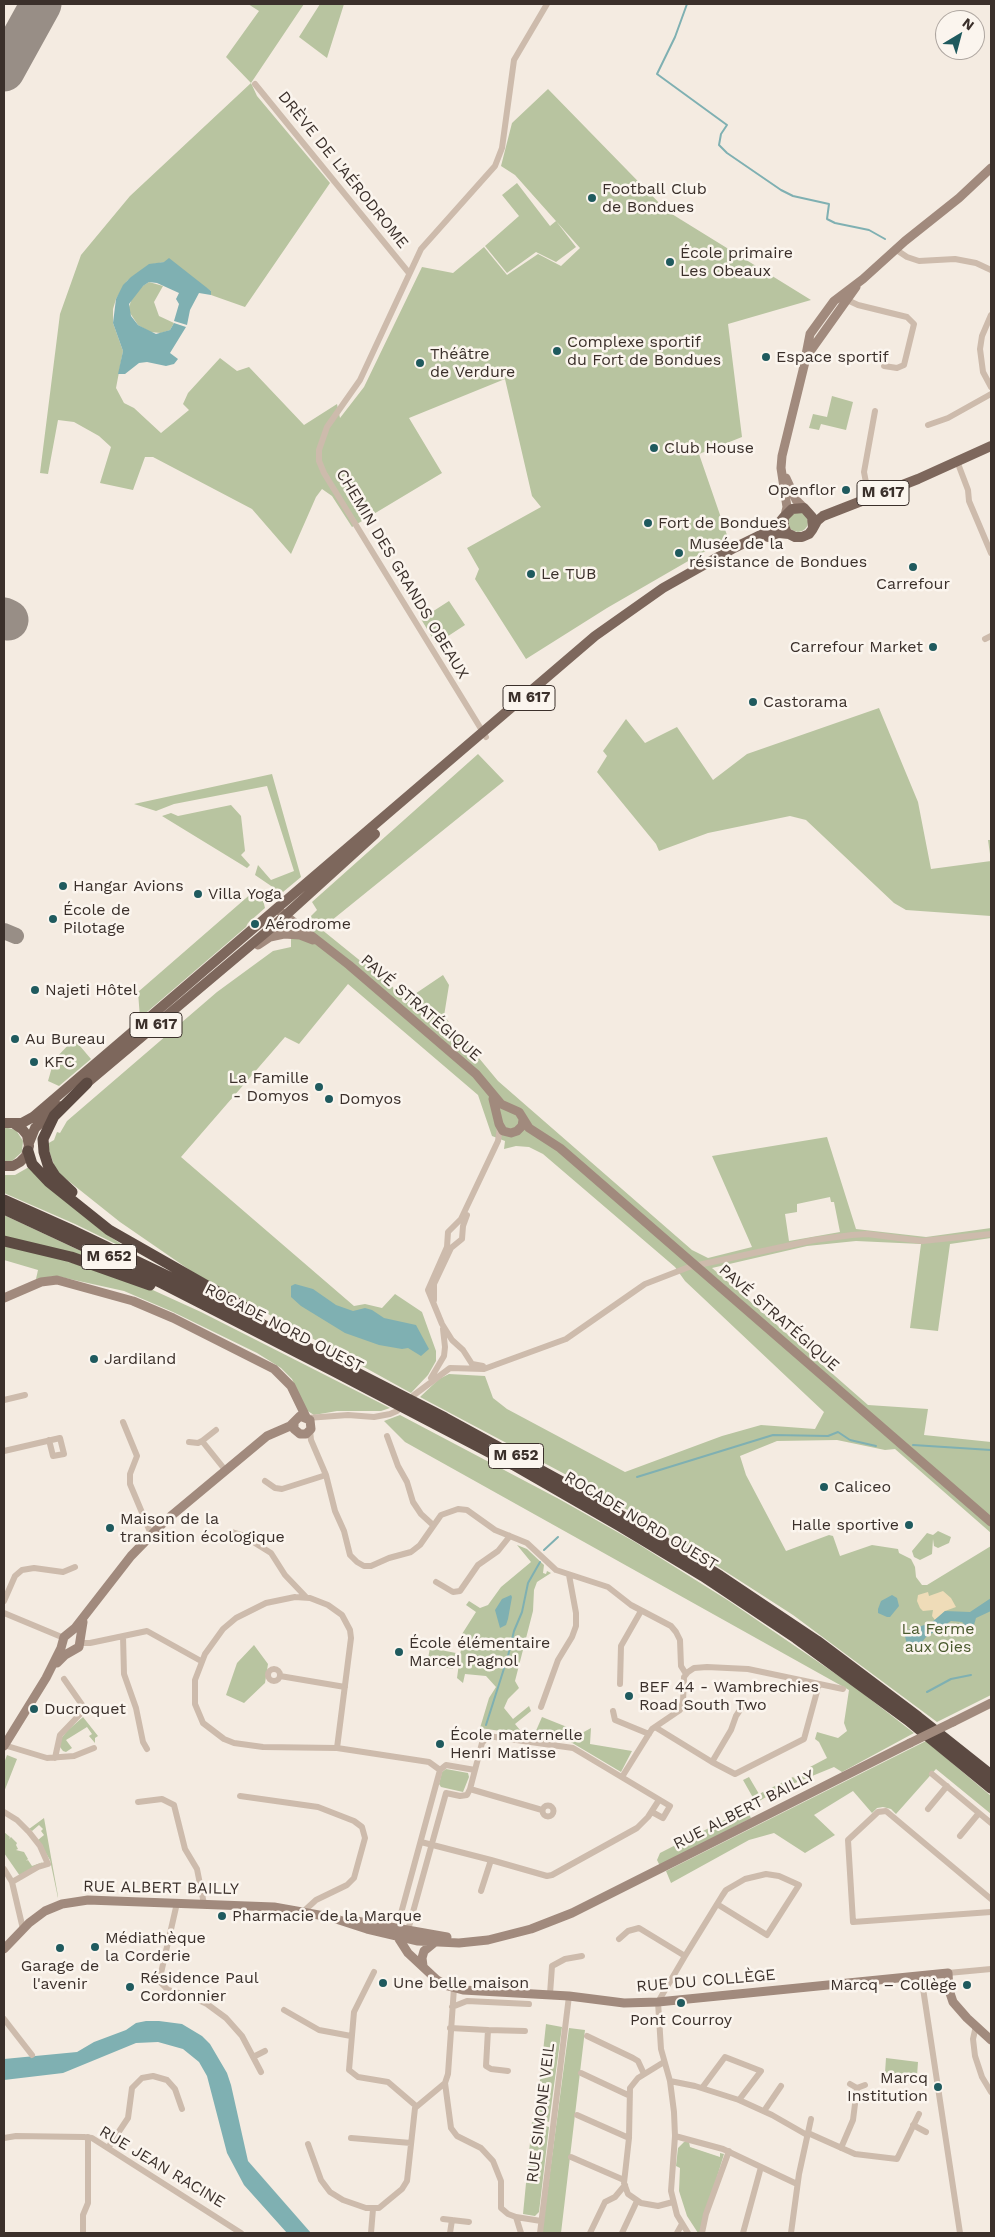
<!DOCTYPE html>
<meta charset="utf-8">
<style>
body{margin:0}
#map{position:relative;width:995px;height:2237px;overflow:hidden;background:#f4ebe1;font-family:"Work Sans",sans-serif}
canvas{display:block}
.frame{position:absolute;inset:0;border:5px solid #3b302b;pointer-events:none}
.north{position:absolute;left:935px;top:10px;width:50px;height:50px;box-sizing:border-box;background:#fbf5ee;border:1px solid #aea6a0;border-radius:50%;rotate:37deg;font-size:14px;font-weight:700;line-height:20px;text-align:center;color:#3b302b}
.north::after{content:'';display:block;margin:auto;width:18px;height:22px;background:#1f5a5e;clip-path:polygon(50% 0,100% 100%,50% 72%,0 100%)}
</style>
<div id="map">
<canvas width="995" height="2237"></canvas>
<div class="frame"></div>
<div class="north">N</div>
</div>
<script>
const g = document.querySelector('canvas').getContext('2d');
g.lineJoin = 'round';
function paint(path, color) { g.fillStyle = color; g.fill(path, 'evenodd'); }
const poly = rows => new Path2D(rows.map(r => 'M' + r).join(''));
function trace(path, color, width, dash) { g.strokeStyle = color; g.lineWidth = width; g.lineCap = dash ? 'butt' : 'round'; g.setLineDash(dash || []); g.stroke(path); }
function label(font, color, halo, rows, align = 'center') {
  g.font = font + ' "Work Sans",sans-serif'; g.lineWidth = 5; g.setLineDash([]); g.textBaseline = 'middle'; g.strokeStyle = halo; g.fillStyle = color; for (const [text, x, y, turn = 0] of rows) {
    g.save(); g.translate(x, y); g.rotate((+turn || 0) * Math.PI / 180); g.textAlign = isNaN(turn) ? turn : align; if (halo) g.strokeText(text, 0, 0); g.fillText(text, 0, 0); g.restore();
  }
}
const green = poly([
 [248,4,304,4,251,83,257,96,330,183,245,307,211,295,211,291,164,262,149,265,127,281,116,299,113,309,113,323,123,351,116,388,124,403,134,408,161,433,189,410,183,404,188,393,220,358,237,371,249,367,304,425,337,404,340,418,364,387,422,267,453,273,484,247,507,275,538,254,561,266,580,248,515,175,501,166,512,123,548,89,667,211,811,300,728,324,742,437,699,454,728,538,607,608,526,659,475,579,479,569,467,548,541,507,532,496,505,379,409,418,442,473,352,527,332,496,322,489,316,497,291,554,252,509,153,457,145,457,133,490,100,483,111,447,99,436,74,422,58,420,48,474,40,473,60,314,81,255,130,196,251,83,226,57,259,11],
 [320,4,344,4,327,58,299,37],
 [517,183,550,226,556,221,576,247,556,262,536,252,507,273,485,246,519,216,502,195],
 [149,282,163,286,154,302,159,316,174,323,170,330,161,333,150,332,138,325,128,310,132,298,141,287],
 [832,396,853,402,846,430,821,424,819,430,809,428,813,414,827,417],
 '788 522a10 10 0 1 1 20 0a10 10 0 1 1-20 0Z',
 [449,601,465,625,436,644,421,619],
 [879,708,918,802,931,869,991,861,988,840,991,840,991,916,906,910,894,903,806,820,790,816,708,833,659,851,656,844,597,772,607,756,603,751,626,719,645,743,677,727,713,780,747,754],
 [478,754,504,781,321,929,363,963,374,969,406,1000,443,975,449,985,444,1016,498,1081,692,1250,708,1258,752,1247,712,1156,827,1137,856,1229,926,1237,991,1228,991,1238,950,1244,938,1331,910,1328,921,1244,856,1241,807,1246,712,1268,868,1405,928,1409,924,1435,991,1442,991,1533,895,1449,885,1450,837,1440,777,1441,740,1456,746,1475,786,1551,829,1535,833,1536,840,1556,872,1545,898,1549,899,1553,911,1559,915,1567,916,1577,922,1585,927,1585,991,1546,991,1695,937,1722,793,1615,655,1526,576,1480,420,1397,439,1379,449,1374,485,1376,493,1398,507,1409,625,1472,722,1436,761,1425,815,1429,824,1412,685,1281,675,1267,543,1154,529,1147,516,1146,504,1149,505,1141,492,1136,478,1095,348,984,299,1044,285,1037,181,1157,354,1306,365,1304,382,1308,395,1294,422,1312,436,1351,436,1361,428,1375,411,1393,194,1273,120,1222,56,1171,47,1144,54,1140,57,1132,60,1133,67,1121,217,992,273,951,291,947,291,929,293,925,299,928,317,910,312,902],
 [830,1197,831,1202,834,1202,840,1232,789,1241,785,1214,797,1212,797,1204],
 [272,774,301,877,283,892,277,890,255,875,258,865,271,880,294,871,267,786,174,804,156,811,134,804],
 [231,805,241,816,245,851,241,855,250,865,247,868,162,816,171,813,178,816],
 [253,892,263,900,265,908,248,923,246,927,140,1018,138,992],
 [74,1039,91,1059,59,1086,48,1081,54,1060],
 [4,1127,16,1130,23,1141,22,1152,12,1161,4,1162],
 [29,1167,102,1231,121,1244,120,1246,75,1224,4,1193,4,1175,15,1175],
 [4,1215,113,1266,4,1238],
 [4,1246,48,1255,144,1286,201,1312,390,1408,381,1411,337,1411,314,1415,306,1410,292,1379,281,1368,257,1353,173,1312,124,1291,56,1276,36,1279,38,1270,4,1260],
 [400,1415,559,1499,635,1542,729,1601,852,1685,914,1733,842,1772,834,1767,778,1790,756,1803,743,1780,749,1777,759,1794,793,1777,796,1780,811,1771,810,1767,827,1758,819,1742,815,1739,817,1732,838,1738,847,1731,844,1723,849,1690,405,1442,384,1421],
 [938,1531,951,1537,949,1543,938,1548,934,1546,933,1539,932,1554,920,1560,914,1557,912,1551,927,1533,933,1535],
 [517,1545,527,1549,544,1565,543,1573,546,1574,547,1571,551,1573,537,1582,534,1590,533,1611,515,1681,519,1688,508,1699,504,1708,513,1719,529,1706,531,1711,515,1724,520,1730,535,1733,542,1717,582,1733,591,1728,590,1744,632,1751,621,1772,569,1741,480,1728,489,1698,496,1687,486,1676,465,1674,463,1683,457,1678,461,1649,486,1650,462,1634,476,1612,466,1605,469,1601,480,1608,488,1605,501,1587,531,1562],
 [254,1645,268,1664,265,1683,244,1703,226,1695,237,1663],
 [430,1648,456,1653,453,1669,427,1664],
 [83,1717,98,1736,95,1738,95,1743,89,1736,92,1734,87,1727,66,1740,72,1748,66,1752,63,1751,60,1747,60,1740,67,1731],
 [926,1741,991,1796,991,1814,936,1769,896,1814,891,1809,883,1807,877,1808,872,1813,853,1791,814,1815,835,1835,805,1853,774,1833,749,1840,671,1883,666,1871],
 [7,1755,17,1759,4,1792,4,1763],
 [446,1769,468,1773,469,1777,463,1792,441,1787,439,1784,442,1772],
 [746,1809,751,1818,660,1866,657,1860,660,1853],
 [44,1818,58,1896,58,1898,50,1860,38,1840,44,1835,41,1831,43,1829,39,1825,32,1831,29,1829],
 [4,1832,10,1837,9,1839,11,1837,17,1843,16,1845,18,1849,16,1850,24,1852,28,1859,26,1861,28,1860,32,1866,43,1862,20,1876,4,1853],
 [546,2024,562,2027,549,2122,536,2117],
 [569,2028,585,2030,561,2233,542,2233],
 [886,2058,918,2062,917,2076,885,2073],
 [532,2122,549,2127,539,2212,535,2216,523,2214],
 [684,2142,689,2142,690,2147,720,2157,720,2153,724,2154,700,2233,698,2233,687,2216,679,2191,680,2168,676,2166,678,2148]
]);
const sand = poly([
 [943,1591,951,1598,956,1607,945,1611,935,1620,932,1616,933,1610,923,1611,920,1608,917,1601,918,1595,928,1592,929,1596]
]);
const water = poly([
 [169,258,211,291,211,295,199,293,190,310,187,325,174,321,179,304,176,299,179,293,157,283,149,282,143,286,129,304,131,316,138,325,156,334,170,330,174,323,186,327,170,353,178,359,174,364,166,366,147,362,139,363,125,374,118,374,123,351,113,323,116,299,123,285,131,277,149,264,164,262],
 [295,1284,313,1289,336,1305,353,1311,365,1308,372,1310,384,1318,416,1325,429,1349,421,1356,408,1348,402,1349,379,1345,345,1333,301,1306,291,1297,291,1286],
 [511,1595,512,1597,508,1619,506,1625,500,1628,495,1610,502,1599],
 [892,1595,897,1598,899,1606,890,1617,887,1617,878,1613,878,1609,881,1601],
 [991,1598,991,1611,976,1618,974,1625,967,1627,962,1622,951,1621,926,1637,918,1647,911,1646,906,1641,905,1636,908,1630,931,1623,945,1611,970,1612],
 [146,2021,159,2021,182,2024,202,2036,210,2044,227,2073,231,2085,248,2161,311,2233,287,2233,244,2185,227,2153,207,2076,199,2062,183,2049,158,2042,136,2043,63,2073,4,2080,4,2059,77,2052,94,2042,126,2030,136,2023]
]);
const stream = poly([
 [687,4,675,37,657,74,727,125,721,134,719,145,727,153,781,190,793,196,829,204,827,219,835,223,869,230,885,239],
 [913,1445,991,1450],
 [637,1477,773,1435,828,1436,838,1432,850,1440,876,1446],
 [544,1550,558,1537],
 [927,1692,951,1679,971,1675],
 [486,1725,508,1656,514,1631,522,1612,528,1583,540,1562]
]);
const taxiway = poly([
 [4,931,16,936]
]);
const runway = poly([
 [4,71,41,4],
 [4,618,8,620]
]);
const street = poly([
 [255,84,409,273],
 [895,249,907,257,919,261,955,259,976,263,991,270],
 [845,299,858,305,907,317,914,324,904,365,897,368,884,366],
 [991,315,982,336,980,349,983,372,991,387],
 [928,425,948,418,991,394],
 [957,461,968,490,969,501,991,553],
 [868,493,864,472,875,411],
 [985,639,991,636],
 [486,737,324,473,319,461,319,450,327,427,360,380,421,249,495,166,502,148,514,60,547,4],
 [434,1300,434,1284,451,1248,462,1239,463,1226,467,1215],
 [483,1366,472,1364,463,1350,452,1340,442,1324,428,1290,447,1247,448,1232,461,1219,498,1141,500,1127],
 [431,1378,444,1356,445,1347,443,1329],
 [414,1395,450,1368,484,1369,566,1339,645,1284,689,1267,814,1240,852,1235,867,1234,922,1241,991,1234],
 [4,1400,25,1395],
 [307,1418,348,1415,374,1417,390,1414,397,1411],
 [123,1422,137,1456,130,1474,130,1484,151,1534],
 [216,1430,202,1441,226,1471],
 [310,1430,311,1440,326,1475,335,1511,344,1531,350,1555,357,1562,364,1566,371,1566,389,1558,411,1552,420,1545,441,1515,458,1509,467,1510,495,1530,527,1543,556,1570,608,1587,631,1605,671,1626,676,1632,680,1640,681,1666,686,1674],
 [387,1436,398,1466,407,1482,413,1502,421,1514,433,1525],
 [189,1442,198,1443,202,1441],
 [4,1451,60,1438,64,1454,53,1456,49,1440],
 [265,1481,275,1488,282,1489,326,1475],
 [232,1532,242,1535,271,1553,285,1575,306,1597],
 [436,1582,453,1592,460,1591,478,1565,498,1551,510,1536],
 [295,1597,310,1598,328,1605,342,1615,350,1630,351,1638,337,1748,263,1747,234,1743,224,1739,203,1723,195,1704,195,1680,205,1654,223,1629,236,1618,266,1603,295,1597],
 [4,1601,15,1576,22,1570,34,1568,63,1572,75,1567],
 [4,1613,64,1638],
 [123,1636,124,1674,136,1708,143,1742,147,1749],
 [80,1643,90,1643,147,1631,201,1661],
 '268 1675a6 6 0 1 1 12 0a6 6 0 1 1-12 0Z',
 [280,1676,345,1687],
 [620,1684,621,1646,641,1611],
 [541,1707,558,1660,572,1637,576,1626,576,1613,569,1575],
 [613,1711,615,1720,649,1734],
 [655,1727,712,1762,731,1730,736,1716,742,1707],
 [4,1745,47,1758,74,1756,94,1748],
 [337,1748,429,1762,440,1770],
 [55,1758,60,1735,85,1709,64,1679],
 [712,1762,735,1774,804,1739,819,1684],
 [475,1770,482,1743,488,1736,573,1748,670,1806,663,1818,652,1812],
 [932,1774,991,1823],
 [622,1777,652,1729,680,1710,683,1702,684,1677,688,1672,694,1668,707,1667,748,1669,843,1689],
 [470,1789,542,1810],
 [240,1796,318,1807,354,1821,362,1827,365,1838,354,1878,347,1885,316,1900,304,1911],
 [138,1802,162,1799,174,1805,185,1849,197,1869,204,1904],
 '542.5 1811a5.5 5.5 0 1 1 11 0a5.5 5.5 0 1 1-11 0Z',
 [928,1809,947,1786],
 [4,1812,17,1820,29,1832,40,1846,48,1864,38,1867,12,1882],
 [960,1836,979,1813],
 [421,1842,491,1860,481,1891],
 [491,1860,547,1876,552,1875,637,1828,648,1817,659,1800],
 [4,1869,12,1882,23,1929],
 [991,1899,886,1811,878,1812,848,1840,853,1922,991,1912],
 [177,1903,161,1973,161,1983,168,1990,192,1997,207,2004,226,2018,242,2036,261,2072],
 [397,1928,440,1770,446,1765,475,1770,470,1789,467,1795,460,1796,446,1793,408,1930],
 [619,1939,628,1931,639,1928,685,1956],
 [374,1972,354,2012,349,2070,358,2077,388,2082,416,2106],
 [948,1973,991,1969],
 [921,1975,960,2233],
 [454,1988,448,2074,445,2083,451,2128,457,2136,481,2148,493,2161,501,2181,501,2208,508,2214,516,2217,521,2233],
 [550,1994,552,1966,565,1959,582,1956],
 [452,2007,467,2001,529,2004],
 [284,2010,319,2030,351,2036],
 [4,2019,32,2055],
 [976,2026,973,2039,975,2056,982,2077,991,2092],
 [450,2028,488,2030,486,2066,491,2069,508,2071],
 [488,2030,525,2031],
 [587,2036,633,2058,638,2061,644,2074],
 [253,2057,265,2051],
 [664,2062,638,2078,630,2088,629,2138,624,2183,628,2194,641,2203,658,2206,673,2202],
 [581,2073,628,2095],
 [670,2081,695,2086,739,2100,772,2115,807,2135],
 [850,2084,857,2088],
 [702,2088,725,2057,761,2071,739,2100],
 [764,2111,781,2086],
 [577,2115,629,2138],
 [913,2125,926,2132],
 [808,2133,855,2154,897,2159,919,2114],
 [675,2136,723,2149,797,2184],
 [4,2138,16,2136,84,2137,92,2138,241,2233],
 [351,2138,411,2143],
 [308,2144,321,2180,330,2192,343,2200,366,2208,379,2208,402,2189,407,2181,415,2108,445,2083],
 [108,2148,128,2118,132,2088,142,2078,153,2076,167,2080,175,2089,182,2109],
 [841,2148,853,2120,857,2088,865,2085],
 [571,2157,624,2180],
 [516,2217,541,2221],
 [443,2219,469,2222],
 [83,2233,83,2215,88,2203,88,2137],
 [371,2233,373,2209],
 [450,2233,452,2220],
 [540,2233,569,1996],
 [590,2233,605,2202,615,2197,625,2185],
 [622,2233,637,2201],
 [677,2233,682,2224],
 [688,2233,677,2215,671,2191,675,2136,674,2112,670,2081,661,2049,658,2002,685,1956,722,1896,726,1890,745,1879,766,1874,779,1876,799,1885,767,1935,717,1904],
 [702,2233,706,2214,729,2151],
 [743,2233,761,2167],
 [791,2233,799,2174,811,2119]
]);
const secondary = poly([
 [803,370,810,334,834,301,863,279,905,241,959,198,991,168],
 [786,478,796,500,804,508],
 [785,515,787,507,781,468,782,456,805,362,809,353,856,287],
 [277,909,349,965,476,1074,501,1104,519,1112,529,1128,560,1148,991,1522],
 [258,945,270,937,284,934,300,935,313,940],
 [493,1099,499,1124,503,1131,511,1133,517,1131,522,1126,523,1120],
 [4,1298,41,1282,57,1280,133,1301,173,1318,274,1369,291,1386,306,1417],
 [57,1663,65,1655,79,1647,83,1622],
 [953,1722,991,1703],
 [4,1746,46,1678,61,1648,64,1637,75,1628,131,1556,165,1521,267,1436,290,1426,300,1416,310,1420,311,1429,306,1434,300,1434,294,1429,294,1422],
 [356,1921,447,1937],
 [397,1928,399,1939,408,1953,437,1980,448,1986,463,1990,569,1996,624,2003,658,2002,948,1973,949,1990,953,2002,967,2018,991,2040],
 [4,1949,29,1923,45,1911,62,1904,88,1900,274,1907,330,1917,367,1929,418,1941,459,1943,488,1940,531,1929,572,1913,910,1743],
 [423,1966,422,1958,424,1951,435,1942]
]);
const primary = poly([
 [813,528,812,517,804,508,792,509,784,517,784,526,787,533,795,537,802,537,809,534,812,530,817,521,823,516,918,479,991,446],
 [768,537,779,533,789,534],
 [81,1088,277,923,375,834],
 [4,1123,13,1123,22,1129,27,1135,29,1146,26,1156,20,1162,13,1166,4,1166],
 [13,1123,22,1123,33,1117,595,636,663,588,734,548,775,528,784,517],
 [29,1143,35,1128,59,1106]
]);
const highway = poly([
 [28,1151,32,1164,49,1182,109,1230,251,1311],
 [72,1192,55,1176,48,1165,44,1152,43,1139,54,1116,87,1083],
 [4,1200,69,1229,167,1276,445,1418,597,1501,720,1576,817,1641,918,1717,991,1775],
 [4,1209,154,1279,334,1371,514,1465,620,1526,703,1576,796,1638,908,1720,991,1788],
 [4,1241,71,1257,150,1285]
]);
const secondaryBridge = poly([
 [910,1743,953,1722]
]);
const markers = [
 [592,198,5,"#1f5a5e"],
 [670,262,5,"#1f5a5e"],
 [557,351,5,"#1f5a5e"],
 [766,357,5,"#1f5a5e"],
 [420,363,5,"#1f5a5e"],
 [654,448,5,"#1f5a5e"],
 [846,490,5,"#1f5a5e"],
 [648,523,5,"#1f5a5e"],
 [679,553,5,"#1f5a5e"],
 [913,567,5,"#1f5a5e"],
 [531,574,5,"#1f5a5e"],
 [933,647,5,"#1f5a5e"],
 [753,702,5,"#1f5a5e"],
 [63,886,5,"#1f5a5e"],
 [198,894,5,"#1f5a5e"],
 [53,919,5,"#1f5a5e"],
 [255,924,5,"#1f5a5e"],
 [35,990,5,"#1f5a5e"],
 [15,1039,5,"#1f5a5e"],
 [34,1062,5,"#1f5a5e"],
 [319,1087,5,"#1f5a5e"],
 [329,1099,5,"#1f5a5e"],
 [94,1359,5,"#1f5a5e"],
 [824,1487,5,"#1f5a5e"],
 [909,1525,5,"#1f5a5e"],
 [110,1528,5,"#1f5a5e"],
 [399,1652,5,"#1f5a5e"],
 [629,1696,5,"#1f5a5e"],
 [34,1709,5,"#1f5a5e"],
 [440,1744,5,"#1f5a5e"],
 [222,1916,5,"#1f5a5e"],
 [95,1947,5,"#1f5a5e"],
 [60,1948,5,"#1f5a5e"],
 [383,1983,5,"#1f5a5e"],
 [967,1985,5,"#1f5a5e"],
 [130,1987,5,"#1f5a5e"],
 [681,2003,5,"#1f5a5e"],
 [938,2087,5,"#1f5a5e"]
];
const shields = [
 [883,493,52],
 [529,698,52],
 [156,1025,52],
 [109,1257,55],
 [516,1456,55]
];
const shieldNames = [
 ["M 617",883,493],
 ["M 617",529,698],
 ["M 617",156,1025],
 ["M 652",109,1257],
 ["M 652",516,1456]
];
const streetNames = [
 ["DRÈVE DE L'AÉRODROME",343,170,51],
 ["CHEMIN DES GRANDS OBEAUX",402,574,59],
 ["PAVÉ STRATÉGIQUE",421,1008,41],
 ["PAVÉ STRATÉGIQUE",779,1318,41],
 ["ROCADE NORD OUEST",284,1328,27],
 ["ROCADE NORD OUEST",641,1521,31],
 ["RUE ALBERT BAILLY",744,1810,-27],
 ["RUE ALBERT BAILLY",161,1888,1],
 ["RUE DU COLLÈGE",706,1981,-5],
 ["RUE SIMONE VEIL",541,2113,-83],
 ["RUE JEAN RACINE",162,2167,31]
];
const poiNames = [
 ["Football Club",602,189],
 ["de Bondues",602,207],
 ["École primaire",680,253],
 ["Les Obeaux",680,271],
 ["Complexe sportif",567,342],
 ["du Fort de Bondues",567,360],
 ["Théâtre",430,354],
 ["de Verdure",430,372],
 ["Espace sportif",776,357],
 ["Club House",664,448],
 ["Openflor",836,490,"right"],
 ["Fort de Bondues",658,523],
 ["Musée de la",689,544],
 ["résistance de Bondues",689,562],
 ["Le TUB",541,574],
 ["Carrefour",913,584,"center"],
 ["Carrefour Market",923,647,"right"],
 ["Castorama",763,702],
 ["Hangar Avions",73,886],
 ["Villa Yoga",208,894],
 ["École de",63,910],
 ["Pilotage",63,928],
 ["Aérodrome",265,924],
 ["Najeti Hôtel",45,990],
 ["Au Bureau",25,1039],
 ["KFC",44,1062],
 ["La Famille",309,1078,"right"],
 ["- Domyos",309,1096,"right"],
 ["Domyos",339,1099],
 ["Jardiland",104,1359],
 ["Caliceo",834,1487],
 ["Maison de la",120,1519],
 ["transition écologique",120,1537],
 ["Halle sportive",899,1525,"right"],
 ["École élémentaire",409,1643],
 ["Marcel Pagnol",409,1661],
 ["BEF 44 - Wambrechies",639,1687],
 ["Road South Two",639,1705],
 ["Ducroquet",44,1709],
 ["École maternelle",450,1735],
 ["Henri Matisse",450,1753],
 ["Pharmacie de la Marque",232,1916],
 ["Médiathèque",105,1938],
 ["la Corderie",105,1956],
 ["Garage de",60,1966,"center"],
 ["l'avenir",60,1984,"center"],
 ["Résidence Paul",140,1978],
 ["Cordonnier",140,1996],
 ["Une belle maison",393,1983],
 ["Marcq – Collège",957,1985,"right"],
 ["Pont Courroy",681,2020,"center"],
 ["Marcq",928,2078,"right"],
 ["Institution",928,2096,"right"]
];
const parkNames = [
 ["La Ferme",938,1629],
 ["aux Oies",938,1647]
];
paint(green, '#b8c4a0');
paint(sand, '#efdcb8');
paint(water, '#7fb0b2');
trace(stream, '#7fb0b2', 2);
trace(taxiway, '#988e86', 16);
trace(runway, '#988e86', 41);
trace(street, '#cdbbac', 6);
trace(secondary, '#a18a7d', 9);
trace(primary, '#7d675c', 10);
trace(highway, '#5c4a42', 11);
trace(secondaryBridge, '#a18a7d', 9);
for (const [x, y, r, color] of markers) { const dot = new Path2D(); dot.arc(x, y, r, 0, 2 * Math.PI); g.fillStyle = color; g.fill(dot); trace(dot, '#fbf5ee', 2); }
for (const [x, y, w] of shields) { const box = new Path2D(); box.roundRect(x - w / 2, y - 12.5, w, 25, 4); g.fillStyle = '#fbf5ee'; g.fill(box); trace(box, '#3b302b', 1); }
label('bold 15px', '#3b302b', null, shieldNames);
label('16px', '#3b302b', '#fbf5ee', streetNames);
label('16px', '#3b302b', '#fbf5ee', poiNames, 'left');
label('16px', '#4a5a2e', '#fbf5ee', parkNames);
</script>
